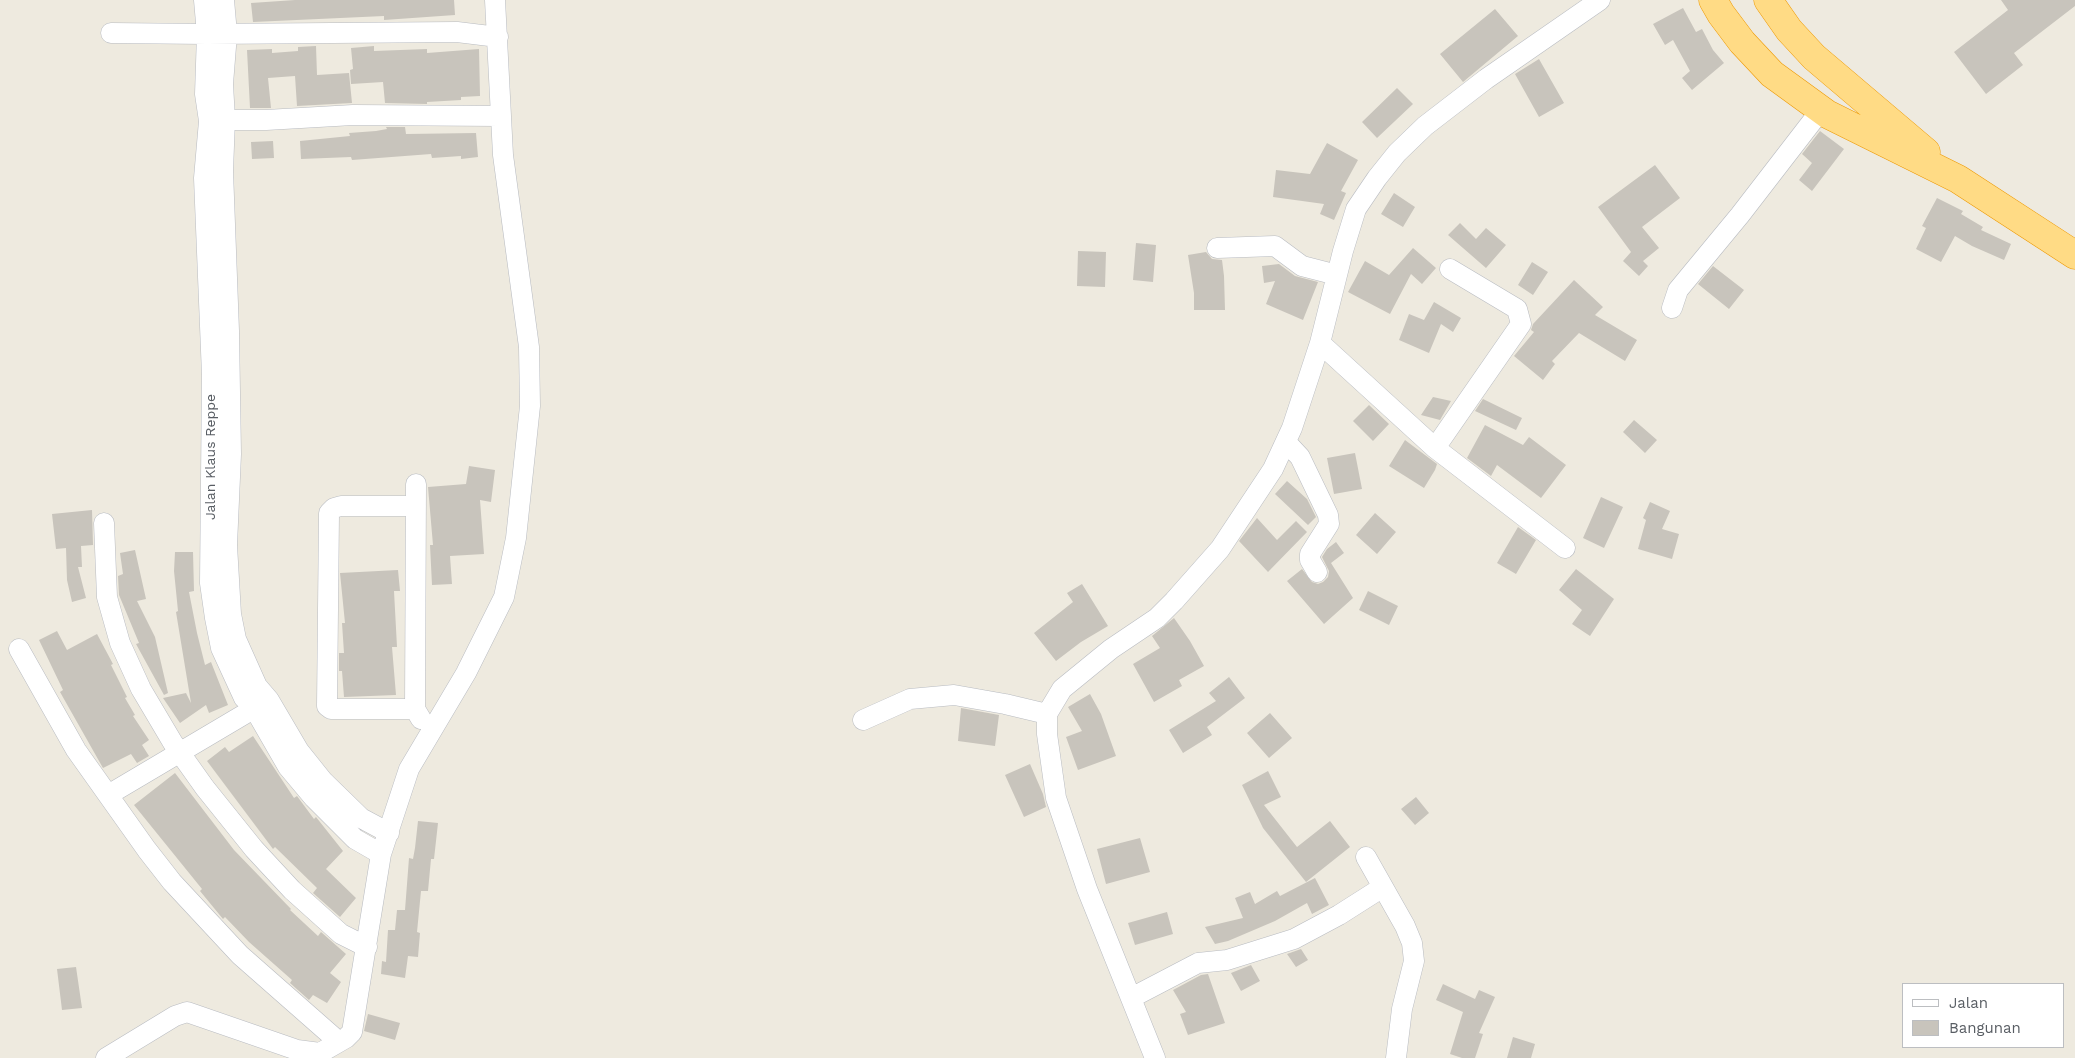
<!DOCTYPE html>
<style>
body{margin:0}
#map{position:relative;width:2075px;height:1058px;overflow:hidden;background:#eeeadf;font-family:"Work Sans",sans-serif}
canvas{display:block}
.legend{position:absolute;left:1902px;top:983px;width:162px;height:65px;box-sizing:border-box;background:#fff;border:1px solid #bcbec1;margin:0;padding:6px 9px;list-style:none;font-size:15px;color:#585d63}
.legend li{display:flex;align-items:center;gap:10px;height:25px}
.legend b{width:25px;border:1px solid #bcbec1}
</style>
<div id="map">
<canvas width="2075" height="1058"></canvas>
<ul class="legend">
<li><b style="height:6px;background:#fff"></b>Jalan</li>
<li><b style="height:14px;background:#c8c4bc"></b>Bangunan</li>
</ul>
</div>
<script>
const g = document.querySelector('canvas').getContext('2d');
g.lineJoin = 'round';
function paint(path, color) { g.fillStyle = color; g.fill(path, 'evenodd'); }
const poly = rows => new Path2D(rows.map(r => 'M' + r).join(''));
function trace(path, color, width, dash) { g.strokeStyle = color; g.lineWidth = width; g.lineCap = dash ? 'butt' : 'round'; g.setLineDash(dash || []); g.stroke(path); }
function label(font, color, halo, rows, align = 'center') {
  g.font = font + ' "Work Sans",sans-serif'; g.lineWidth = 4; g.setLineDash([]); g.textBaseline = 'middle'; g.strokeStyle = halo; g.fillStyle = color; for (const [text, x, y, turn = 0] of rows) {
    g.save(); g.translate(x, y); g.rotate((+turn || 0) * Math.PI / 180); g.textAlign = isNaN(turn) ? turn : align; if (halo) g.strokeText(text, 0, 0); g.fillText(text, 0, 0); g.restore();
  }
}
const building = poly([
 [295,0,454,0,455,15,384,20,384,16,253,22,251,3],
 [2001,0,2075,0,2075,6,2014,53,2023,65,1986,94,1954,52,2008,10],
 [1683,8,1696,32,1702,29,1713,50,1724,63,1692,90,1682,78,1690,71,1673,40,1665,45,1653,24],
 [1495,9,1518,36,1463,82,1440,54],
 [316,46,317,75,349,73,352,103,297,106,295,76,268,78,271,108,250,108,247,50,272,49,272,53,298,51,298,47],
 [374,46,374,51,427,49,427,53,479,49,480,96,461,97,461,100,427,102,427,104,385,103,383,82,351,84,350,70,353,69,351,48],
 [1539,59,1564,103,1539,117,1515,74],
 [1397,88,1413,104,1377,138,1362,122],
 [386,127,405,127,406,134,476,133,478,157,461,159,461,156,432,158,431,154,352,160,351,157,301,159,300,141,350,136,349,133,376,131,387,129],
 [1820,131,1844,149,1812,191,1799,180,1812,163,1802,154],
 [273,141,274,158,252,159,251,142],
 [1327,143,1358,160,1341,191,1346,193,1334,220,1320,214,1324,204,1273,197,1276,170,1310,174],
 [1655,165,1680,198,1642,227,1659,248,1643,261,1648,266,1639,276,1623,261,1631,252,1598,207],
 [1394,193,1415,207,1403,227,1381,214],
 [1937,198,1963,211,1961,214,1983,227,1981,230,2011,244,2004,260,1972,246,1955,236,1941,262,1916,249,1926,228,1922,226],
 [1460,223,1476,239,1486,228,1506,245,1486,268,1448,235],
 [1136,243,1156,245,1153,282,1133,280],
 [1413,248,1436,268,1422,284,1411,274,1390,314,1348,292,1365,261,1389,275],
 [1078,251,1106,252,1105,287,1077,286],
 [1206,252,1212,259,1222,260,1224,276,1225,310,1194,310,1194,293,1188,255],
 [1532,262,1548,272,1533,295,1518,285],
 [1279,264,1295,276,1318,282,1303,320,1266,304,1275,281,1264,283,1262,266],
 [1713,266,1744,290,1729,309,1698,284],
 [1574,280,1603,307,1595,315,1637,340,1625,361,1579,333,1552,361,1555,364,1543,380,1514,356,1534,332,1531,330,1533,324],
 [1434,302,1461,318,1453,332,1441,324,1429,353,1399,340,1409,314,1424,320],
 [1433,397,1451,401,1440,420,1421,415],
 [1483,399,1522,418,1516,430,1475,411],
 [1369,405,1389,424,1373,441,1353,421],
 [1634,420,1657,440,1645,453,1623,432],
 [1485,425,1523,445,1529,437,1566,465,1541,498,1497,465,1491,476,1467,458],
 [1405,440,1437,464,1435,470,1424,488,1389,466],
 [1355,453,1362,489,1334,494,1327,458],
 [469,466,495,470,491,502,480,500,484,554,450,556,452,584,432,585,430,545,433,545,428,487,466,484],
 [1287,481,1307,499,1316,517,1308,525,1275,494],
 [1601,497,1623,507,1604,548,1583,538],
 [1650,502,1670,511,1662,529,1679,534,1672,559,1638,549,1646,520,1643,518],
 [92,510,93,545,81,546,82,567,78,567,86,598,72,602,67,580,66,548,56,549,52,514],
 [1375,513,1396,532,1377,554,1356,535],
 [1257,518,1277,540,1296,521,1307,532,1268,572,1239,541],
 [1518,527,1536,540,1516,574,1497,563],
 [1336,542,1344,553,1331,563,1353,598,1324,624,1287,581,1302,569,1312,582,1318,584,1323,582,1328,577,1329,571,1322,557,1327,549],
 [135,550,146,599,137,601,155,637,168,693,164,695,136,644,139,643,119,595,118,576,123,574,120,553],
 [175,552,193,552,194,591,189,592,197,633,205,665,211,662,228,705,209,713,206,705,180,723,163,698,186,693,191,703,176,612,178,611,174,571],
 [1576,569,1614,599,1590,636,1572,624,1582,610,1559,590],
 [398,570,400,591,394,591,397,647,392,647,396,695,344,697,342,671,339,671,339,653,344,653,342,623,345,623,340,573],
 [1082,584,1108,626,1081,642,1056,661,1034,633,1073,602,1067,593],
 [1368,591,1398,606,1389,625,1359,610],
 [1174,618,1190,641,1204,666,1179,680,1182,686,1154,702,1133,664,1160,648,1152,636],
 [57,631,67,650,97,634,113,664,111,665,127,697,125,698,135,715,133,716,149,740,142,745,149,756,137,763,131,754,103,768,60,692,63,690,39,640],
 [1229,677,1245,698,1207,727,1212,735,1183,753,1169,730,1216,701,1209,693],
 [1090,694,1101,714,1116,756,1078,770,1066,737,1082,731,1068,707],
 [961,708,999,715,995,746,958,741],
 [1270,713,1292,738,1269,758,1247,733],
 [253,736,294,798,297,796,314,819,316,817,343,851,326,869,356,898,340,917,313,893,317,888,275,847,273,849,207,761,225,747,229,752],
 [1030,764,1043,794,1046,807,1024,817,1005,775],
 [1268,771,1281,797,1264,805,1297,847,1330,821,1350,847,1306,882,1263,828,1242,785],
 [175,773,234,850,291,909,290,910,318,936,321,932,346,954,330,973,341,982,327,1003,313,995,309,1000,290,983,292,980,249,942,225,917,223,919,200,891,202,889,134,805],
 [1416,797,1429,813,1415,825,1401,809],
 [418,821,438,823,434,859,431,859,428,891,421,891,417,932,420,933,418,957,408,956,405,978,381,974,382,961,386,962,388,930,395,930,397,910,405,910,409,858,413,859,415,848],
 [1140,838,1150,872,1106,884,1097,849],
 [1315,878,1329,905,1312,914,1307,903,1275,921,1228,941,1215,944,1205,927,1243,918,1235,898,1250,892,1255,904,1277,891,1280,896],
 [1167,912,1173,934,1135,945,1128,923],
 [1301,949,1308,960,1296,967,1287,954],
 [1251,965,1260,981,1241,991,1231,973],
 [76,967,82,1008,62,1010,57,969],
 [1208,974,1225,1023,1188,1035,1180,1014,1186,1012,1173,990,1201,975],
 [1443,984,1475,999,1479,990,1495,997,1479,1033,1483,1034,1475,1058,1462,1058,1450,1054,1463,1012,1436,1000],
 [368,1014,400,1023,395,1040,364,1031],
 [1513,1037,1535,1044,1531,1058,1507,1058]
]);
const minor = poly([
 [204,0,207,34,205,94,209,121,204,178,212,375,210,583,215,618,221,648,244,698,254,708,288,767,314,798,355,839,381,854],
 [224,0,227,34,223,84,225,119,223,171,229,331,231,454,227,545,231,614,236,639,257,686,269,700,299,751,323,781,361,818,389,833],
 [111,33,207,34,457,32,498,37],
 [213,120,266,120,353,115,500,116],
 [1217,248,1275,246,1302,266,1337,275],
 [1672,308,1678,290,1740,215,1821,110],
 [1320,343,1435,448,1565,548],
 [1286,442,1300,457,1328,515,1329,524,1310,554,1310,560,1317,572],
 [1435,448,1521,324,1517,309,1450,269],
 [416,484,415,709,421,719],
 [104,523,107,597,120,643,141,689,173,743,205,788,254,849,292,890,341,934,367,947],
 [19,649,76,750,147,850,172,882,240,955,339,1042,346,1038,352,1032,381,854,409,769,466,673,504,597,516,538,530,406,529,347,503,155,495,0],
 [415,709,331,709,327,706,329,513,334,508,341,506,416,506],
 [863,720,910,699,954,695,1005,704,1047,714],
 [108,795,265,702],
 [1366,857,1405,926,1412,943,1414,961,1402,1009,1396,1058],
 [1131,998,1198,963,1227,960,1294,939,1339,915,1383,887],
 [106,1058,175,1016,187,1012,297,1050,320,1053,339,1042],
 [1155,1058,1087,889,1056,798,1047,734,1047,714,1062,689,1111,649,1157,618,1174,601,1220,549,1273,469,1292,428,1320,343,1343,251,1356,209,1377,178,1397,153,1425,126,1486,79,1600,0]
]);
const highway = poly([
 [1713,0,1721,14,1742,42,1772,74,1827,114,1958,179,2075,255],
 [1768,0,1789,30,1814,57,1926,152]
]);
const streetNames = [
 ["Jalan Klaus Reppe",211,457,-90]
];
paint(building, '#c8c4bc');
trace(minor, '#b8bbc1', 21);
trace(highway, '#ed9800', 29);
trace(minor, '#fff', 20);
trace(highway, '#ffdb85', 28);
label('14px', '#585d63', '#fff', streetNames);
</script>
